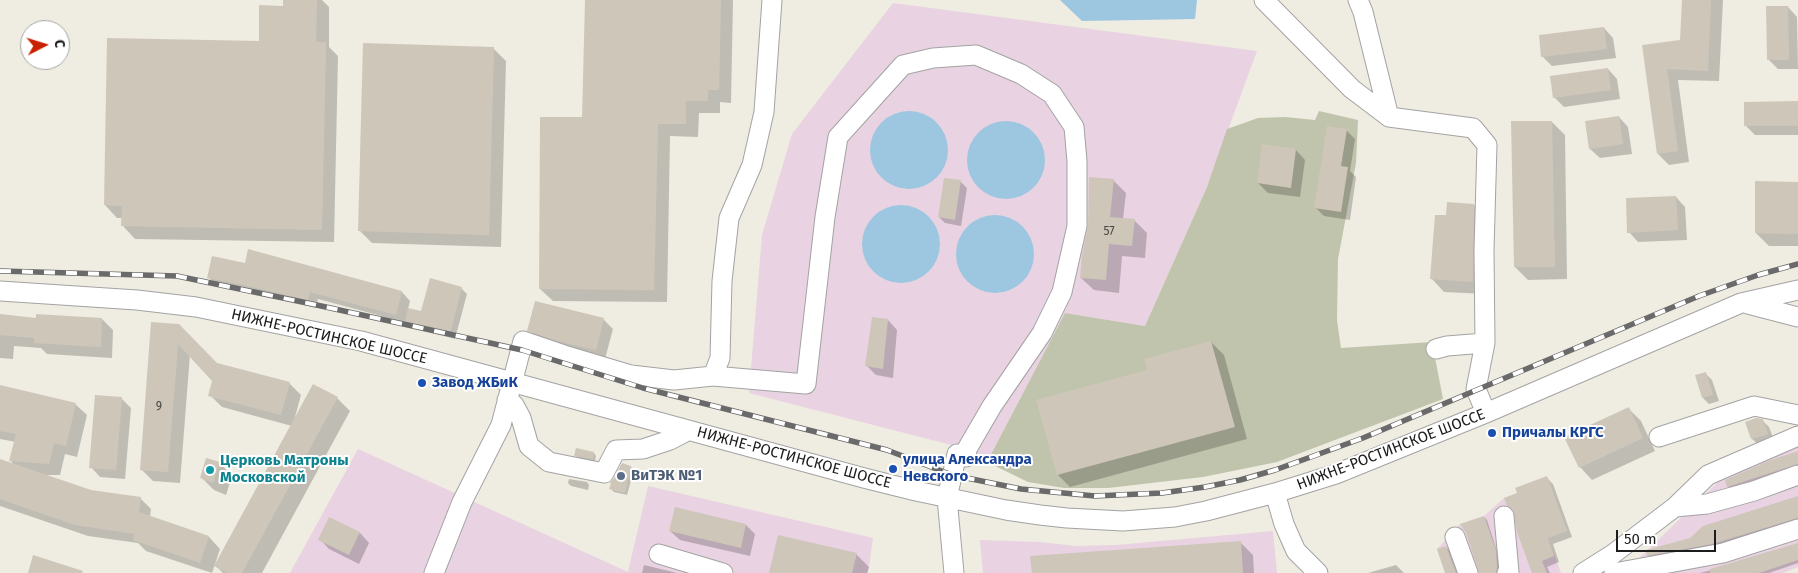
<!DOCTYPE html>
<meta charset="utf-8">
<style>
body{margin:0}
#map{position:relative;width:1798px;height:573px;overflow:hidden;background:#efece1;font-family:"Fira Sans",sans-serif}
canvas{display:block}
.north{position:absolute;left:20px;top:20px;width:50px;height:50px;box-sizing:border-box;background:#fff;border:1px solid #a4a4a4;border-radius:50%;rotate:85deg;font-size:14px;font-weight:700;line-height:20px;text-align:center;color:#1c1c1c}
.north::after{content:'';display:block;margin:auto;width:18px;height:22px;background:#c92000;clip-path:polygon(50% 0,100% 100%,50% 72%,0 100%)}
.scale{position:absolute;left:1616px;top:530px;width:100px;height:22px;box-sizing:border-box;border:2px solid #1c1c1c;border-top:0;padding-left:6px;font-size:15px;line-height:18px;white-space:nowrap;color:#1c1c1c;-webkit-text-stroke:4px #fff;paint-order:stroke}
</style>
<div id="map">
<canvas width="1798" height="573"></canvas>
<div class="north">С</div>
<div class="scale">50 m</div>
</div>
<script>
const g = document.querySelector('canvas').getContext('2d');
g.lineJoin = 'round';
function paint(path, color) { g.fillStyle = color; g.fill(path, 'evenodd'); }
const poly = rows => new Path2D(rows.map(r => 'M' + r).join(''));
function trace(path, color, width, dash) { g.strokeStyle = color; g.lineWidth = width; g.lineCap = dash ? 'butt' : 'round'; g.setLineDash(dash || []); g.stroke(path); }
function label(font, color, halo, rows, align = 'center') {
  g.font = font + ' "Fira Sans",sans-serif'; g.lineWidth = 4; g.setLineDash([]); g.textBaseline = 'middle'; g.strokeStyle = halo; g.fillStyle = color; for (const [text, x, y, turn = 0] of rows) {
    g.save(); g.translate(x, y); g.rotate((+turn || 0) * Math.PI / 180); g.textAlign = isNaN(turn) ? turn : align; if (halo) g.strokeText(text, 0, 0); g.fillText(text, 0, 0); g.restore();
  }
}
const industrial = poly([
 [893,3,1257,51,1207,187,1145,326,1065,313,987,462,967,449,749,393,762,235,792,134],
 [1798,446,1798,567,1783,573,1624,573,1724,476],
 [358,449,628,572,648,486,873,538,868,573,290,573],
 [1517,493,1548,538,1561,573,1445,573,1437,549,1460,524,1484,516,1504,498],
 [1273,531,1277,573,983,573,980,540,1040,542,1076,546,1116,545]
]);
const construction = poly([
 [1319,111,1358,120,1356,163,1338,259,1337,320,1341,348,1432,342,1443,399,1277,462,1203,477,1108,488,1064,488,1028,482,987,462,1065,313,1145,326,1207,187,1227,129,1258,118,1285,117,1315,120]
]);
const water = poly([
 [1060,0,1197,0,1195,19,1082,21],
 '870 150a39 39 0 1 1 78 0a39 39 0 1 1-78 0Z',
 '967 160a39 39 0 1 1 78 0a39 39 0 1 1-78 0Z',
 '862 244a39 39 0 1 1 78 0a39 39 0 1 1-78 0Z',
 '956 254a39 39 0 1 1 78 0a39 39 0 1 1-78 0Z'
]);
const shadow = poly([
 [285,0,322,0,329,7,329,47,338,56,334,242,135,239,123,226,123,218,117,218,105,205,260,42,284,7],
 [586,0,733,0,731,103,720,102,720,113,699,113,698,137,670,136,667,302,553,301,540,289,583,118],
 [1683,0,1723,0,1719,81,1678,80,1689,162,1669,165,1658,154,1644,47,1681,41],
 [1788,7,1797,17,1798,69,1778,69,1769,60],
 [1604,28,1613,38,1616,58,1552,66,1542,56],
 [493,48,506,61,501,247,372,243,359,230],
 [1608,69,1617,79,1620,99,1564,107,1554,97],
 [1798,102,1798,135,1755,135,1746,126],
 [1619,117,1628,127,1632,154,1600,158,1590,149],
 [1552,122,1565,135,1567,279,1528,280,1515,267],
 [1346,130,1355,139,1350,171,1356,177,1350,220,1324,216,1315,207],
 [1263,146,1296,150,1305,160,1300,197,1268,193,1258,183],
 [945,179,961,182,967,188,961,226,945,223,939,217],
 [1113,180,1126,193,1123,219,1134,220,1147,233,1145,258,1122,256,1119,293,1094,290,1081,278],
 [1798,183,1798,246,1769,246,1756,233],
 [1676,197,1685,207,1687,240,1638,242,1629,232],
 [1474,205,1486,218,1485,294,1444,292,1432,279],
 [249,250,402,292,410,301,408,309,422,313,461,288,467,294,455,339,412,328,405,321,404,322,318,299,316,308,249,292,217,286,209,278,246,264],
 [0,316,37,319,102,319,113,330,112,358,47,354,41,348,14,346,13,359,0,358],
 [603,319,613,329,605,359,538,340,529,330],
 [888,320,897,330,893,378,876,375,867,366],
 [179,325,217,364,289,383,301,395,295,417,337,398,350,411,262,573,223,573,216,566,292,426,222,407,210,395,214,380,190,354,180,483,153,481,141,469],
 [1211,342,1224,355,1247,439,1070,487,1058,475,1148,370],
 [1706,374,1712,380,1719,401,1709,404,1703,398,1697,376],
 [0,386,75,404,87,415,77,457,65,454,60,475,44,475,91,491,140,498,151,509,150,517,209,537,220,549,212,573,146,551,138,543,88,536,0,506,0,460,14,465,11,461,16,442,0,439],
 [121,398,131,408,125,479,100,477,91,467],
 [1629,409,1641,421,1655,451,1592,480,1580,467],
 [1763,421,1769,427,1774,440,1759,445,1752,439,1747,422],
 [1798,452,1798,467,1730,489,1728,486],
 [594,453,596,456,595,461,578,458,575,455],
 [207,460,220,463,232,476,226,495,214,490,201,477],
 [622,465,631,467,634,470,627,495,614,492,611,489],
 [1547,478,1553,484,1572,537,1553,544,1559,562,1547,567,1550,573,1533,573,1519,494],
 [569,479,587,482,589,485,588,490,571,486,568,483],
 [1798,498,1798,521,1715,546,1651,558,1648,555],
 [1484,517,1487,520,1498,554,1499,573,1480,573],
 [330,518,360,533,369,543,359,564,329,549,320,539],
 [746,525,755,534,750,556,680,540,670,531],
 [1240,542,1253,555,1254,573,1033,573],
 [1798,544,1798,563,1769,573,1700,573,1738,563],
 [1446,547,1449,550,1457,573,1446,573],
 [856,554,869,567,867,573,771,573],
 [644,565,677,573,642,573],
 [1396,565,1404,573,1368,573]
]);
const building = poly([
 [283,0,317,0,316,42,326,42,322,230,121,226,122,206,104,205,107,38,259,41,259,5,283,6],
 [585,0,721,0,719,90,708,90,708,101,686,101,686,124,658,124,654,290,539,289,540,117,582,117],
 [1682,0,1711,0,1708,71,1667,69,1678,151,1657,154,1642,45,1680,40],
 [1766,6,1788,6,1789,60,1767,60],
 [1604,27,1607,49,1541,57,1539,35],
 [363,43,494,47,489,235,358,231],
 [1608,68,1611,90,1553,98,1550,76],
 [1798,101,1798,126,1744,126,1744,102],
 [1619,116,1623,144,1589,149,1585,121],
 [1511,121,1552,121,1555,267,1514,267],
 [1327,126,1347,129,1341,166,1348,167,1341,212,1314,208],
 [1262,144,1296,149,1291,188,1257,183],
 [1089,177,1114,179,1110,217,1135,219,1132,246,1109,244,1106,280,1080,278,1082,255,1088,226],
 [944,178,961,180,955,220,938,217],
 [1755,181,1798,182,1798,234,1755,233],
 [1676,196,1678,230,1627,233,1626,198],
 [1447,202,1474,204,1473,282,1430,279,1435,215,1446,215],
 [248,249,402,291,396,315,310,292,308,300,239,284,207,278,212,256,245,263],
 [430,278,462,287,450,334,405,322,408,308,421,311],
 [535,301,604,318,596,350,557,341,527,331],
 [0,314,36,318,36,314,102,318,101,347,34,343,34,338,0,335],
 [872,317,888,319,883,369,865,366],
 [151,322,179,324,217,363,290,382,281,415,208,396,212,381,178,344,168,472,140,470],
 [1211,341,1235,427,1057,475,1036,400,1147,370,1144,359],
 [1706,372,1713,395,1702,398,1695,375],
 [313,384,338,397,242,573,227,573,214,566],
 [0,385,76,403,66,446,54,443,49,464,9,461,16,434,0,431],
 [95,395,122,397,116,470,89,468],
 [1629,407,1643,438,1579,468,1564,437],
 [1756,418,1763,419,1768,434,1751,439,1745,422],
 [576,448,594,452,593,459,574,456],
 [1798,451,1798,464,1727,487,1725,480,1771,460],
 [206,458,220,462,213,483,200,478],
 [0,459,91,490,141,497,139,512,209,536,200,563,133,540,135,534,75,525,0,499],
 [622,463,631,466,625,493,609,489,611,483,609,483,614,478],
 [1547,476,1567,531,1548,538,1554,556,1542,561,1547,573,1532,573,1517,532,1513,510,1507,505,1504,498,1517,493,1515,488],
 [1798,496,1798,518,1712,544,1647,556,1646,550,1690,538,1703,526],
 [675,507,746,524,741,548,669,531],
 [1484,516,1496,550,1497,568,1496,573,1479,573,1466,533,1460,524],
 [329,517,360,532,349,555,318,540],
 [778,535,857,553,852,573,769,573],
 [1241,541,1243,573,1032,573,1030,556],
 [1798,543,1798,560,1759,573,1710,573,1710,569],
 [1446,546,1456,573,1445,573,1437,549],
 [33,555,83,571,82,573,28,573]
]);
const minor = poly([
 [1264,0,1352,89,1389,117,1473,128,1487,145,1484,250,1485,343,1476,389,1486,413],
 [1358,0,1363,12,1389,117],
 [0,291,137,300,196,307,361,341,864,478,916,491,1006,510,1040,515,1067,518,1123,521,1175,517,1206,511,1275,493,1336,474,1486,413,1741,303,1798,290],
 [1748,304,1798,317],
 [1436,349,1447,346,1485,343],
 [713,376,720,358,722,281,729,218,752,165,764,112,772,0],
 [507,400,514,405,521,418,529,446,549,462,604,473,616,450,643,449,670,440,689,430],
 [1659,437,1754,406,1798,415],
 [1275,493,1284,524,1296,551,1318,573],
 [1675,507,1707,504,1754,491,1798,475],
 [1504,516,1509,572,1507,573],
 [1455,537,1468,573],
 [659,554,723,573],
 [434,573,462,502,501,425,523,341,564,355,631,375,674,380,713,376,806,384,825,217,838,137,903,65,933,58,976,55,1021,74,1052,94,1074,127,1077,161,1077,226,1062,292,1042,333,992,406,967,449,966,457],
 [954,573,947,498,957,454],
 [1583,573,1613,554,1675,507,1708,475,1798,436],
 [1614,573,1723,553,1798,529]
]);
const rail = poly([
 [0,271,177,276,312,304,522,350,643,388,887,450,952,475,1021,489,1095,496,1162,493,1205,487,1240,480,1275,470,1363,438,1699,296,1758,275,1798,264]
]);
const markers = [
 [422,383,5,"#1a4fb4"],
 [1492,433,5,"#1a4fb4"],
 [893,469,5,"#1a4fb4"],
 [210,470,5,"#0f9aa8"],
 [621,476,5,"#5c6f8a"]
];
const numberNames = [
 ["57",1109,232],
 ["9",159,407]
];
const streetNames = [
 ["НИЖНЕ-РОСТИНСКОЕ ШОССЕ",329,337,13],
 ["НИЖНЕ-РОСТИНСКОЕ ШОССЕ",1391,450,-21],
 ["НИЖНЕ-РОСТИНСКОЕ ШОССЕ",794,458,15]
];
const transitNames = [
 ["Завод ЖБиК",432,383],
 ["Причалы КРГС",1502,433],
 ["улица Александра",903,460],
 ["Невского",903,477]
];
const cultureNames = [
 ["Церковь Матроны",220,461],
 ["Московской",220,478]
];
const serviceNames = [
 ["ВиТЭК №1",631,476]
];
paint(industrial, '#e9d2e1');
paint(construction, '#c0c4ac');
paint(water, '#9dc7e1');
paint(shadow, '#0003');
paint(building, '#cfc6ba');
trace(minor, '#a3a3a3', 21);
trace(minor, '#fff', 19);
trace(rail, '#6a6a6a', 5.5);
trace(rail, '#fff', 4, [11]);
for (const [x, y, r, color] of markers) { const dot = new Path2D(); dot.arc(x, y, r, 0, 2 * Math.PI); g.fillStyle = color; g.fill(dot); trace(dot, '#fff', 2); }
label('12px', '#494644', null, numberNames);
label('15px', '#1c1c1c', '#fff', streetNames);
label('bold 15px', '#164399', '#fff', transitNames, 'left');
label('bold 15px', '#0d838f', '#fff', cultureNames, 'left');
label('bold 15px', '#4e5e75', '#fff', serviceNames, 'left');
</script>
